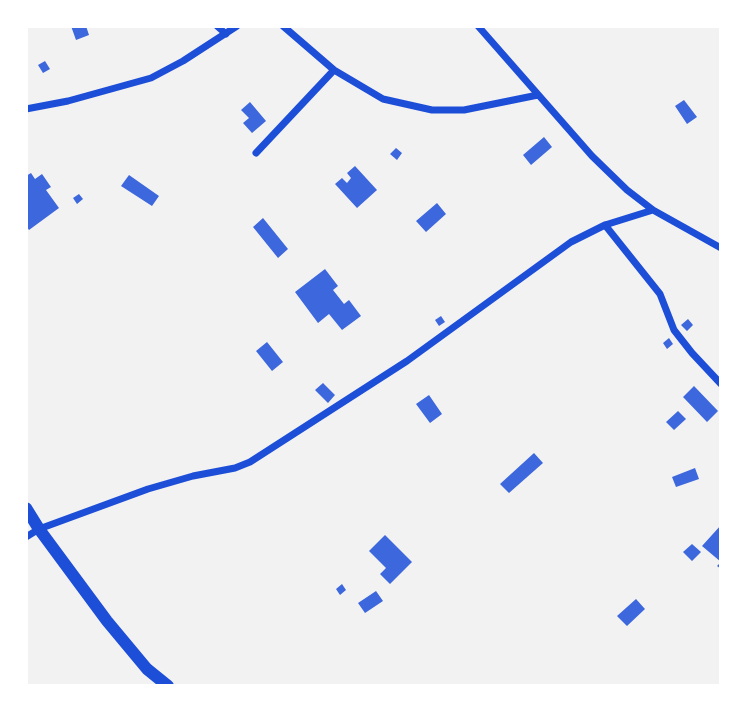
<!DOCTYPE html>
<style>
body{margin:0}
#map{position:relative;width:747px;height:712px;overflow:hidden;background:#f2f2f2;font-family:Roboto,sans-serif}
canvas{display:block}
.frame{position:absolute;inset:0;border:28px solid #fff;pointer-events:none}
</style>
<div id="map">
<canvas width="747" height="712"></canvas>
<div class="frame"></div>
</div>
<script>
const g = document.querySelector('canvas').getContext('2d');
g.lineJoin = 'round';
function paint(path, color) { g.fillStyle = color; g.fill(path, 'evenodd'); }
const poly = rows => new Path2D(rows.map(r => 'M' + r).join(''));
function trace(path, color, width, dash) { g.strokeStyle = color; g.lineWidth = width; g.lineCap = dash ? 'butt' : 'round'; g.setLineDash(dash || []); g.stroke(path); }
const building = poly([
 [71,26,86,26,89,35,76,40],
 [45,61,50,69,43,73,38,65],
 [684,100,697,117,687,124,675,106],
 [250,102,266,121,252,133,243,123,249,118,241,110],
 [544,137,552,147,531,165,523,155],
 [396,148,402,153,397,160,390,154],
 [355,166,377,190,357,208,335,184,342,178,347,183,351,178,347,173],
 [31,173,35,179,42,174,51,187,46,190,59,208,29,230,26,226,26,176],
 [129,175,159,196,152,206,121,186],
 [79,194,83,199,77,204,73,198],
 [437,203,446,214,426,232,416,221],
 [263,218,288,249,278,258,253,227],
 [325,269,338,286,333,290,344,304,349,300,361,316,342,330,329,314,318,323,295,292],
 [441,316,445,322,439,326,435,320],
 [688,319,693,325,687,331,681,325],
 [669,338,673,344,667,349,663,343],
 [267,342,283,362,272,371,256,351],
 [323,383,335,395,328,403,315,390],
 [694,386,718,411,707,422,683,397],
 [429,395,442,414,430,423,416,404],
 [678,411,686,419,674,430,666,422],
 [534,453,543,463,509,493,500,484],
 [695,468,699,479,676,487,672,477],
 [721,525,721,569,717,566,721,562,702,546],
 [385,535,412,562,390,584,380,574,386,568,369,551],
 [692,544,701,552,692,561,683,552],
 [342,584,346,590,340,595,336,589],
 [376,591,383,601,365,613,358,603],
 [636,599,645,609,627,626,617,616]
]);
const minor = poly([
 [217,26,226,34],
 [283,26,334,70,383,99,432,110,464,110,538,95],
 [478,26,592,156,627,190,653,210,721,248],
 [26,109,68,101,151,78,183,61,237,26],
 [256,153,334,70],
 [605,225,660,294,674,330,692,353,721,384],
 [26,537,39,529,148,489,193,476,235,468,250,462,407,361,571,242,605,225,653,210]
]);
const tertiary = poly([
 [26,508,39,529,107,621,147,669,168,686]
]);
paint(building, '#3d67dc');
trace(minor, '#1d4ed8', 7);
trace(tertiary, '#1d4ed8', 12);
</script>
